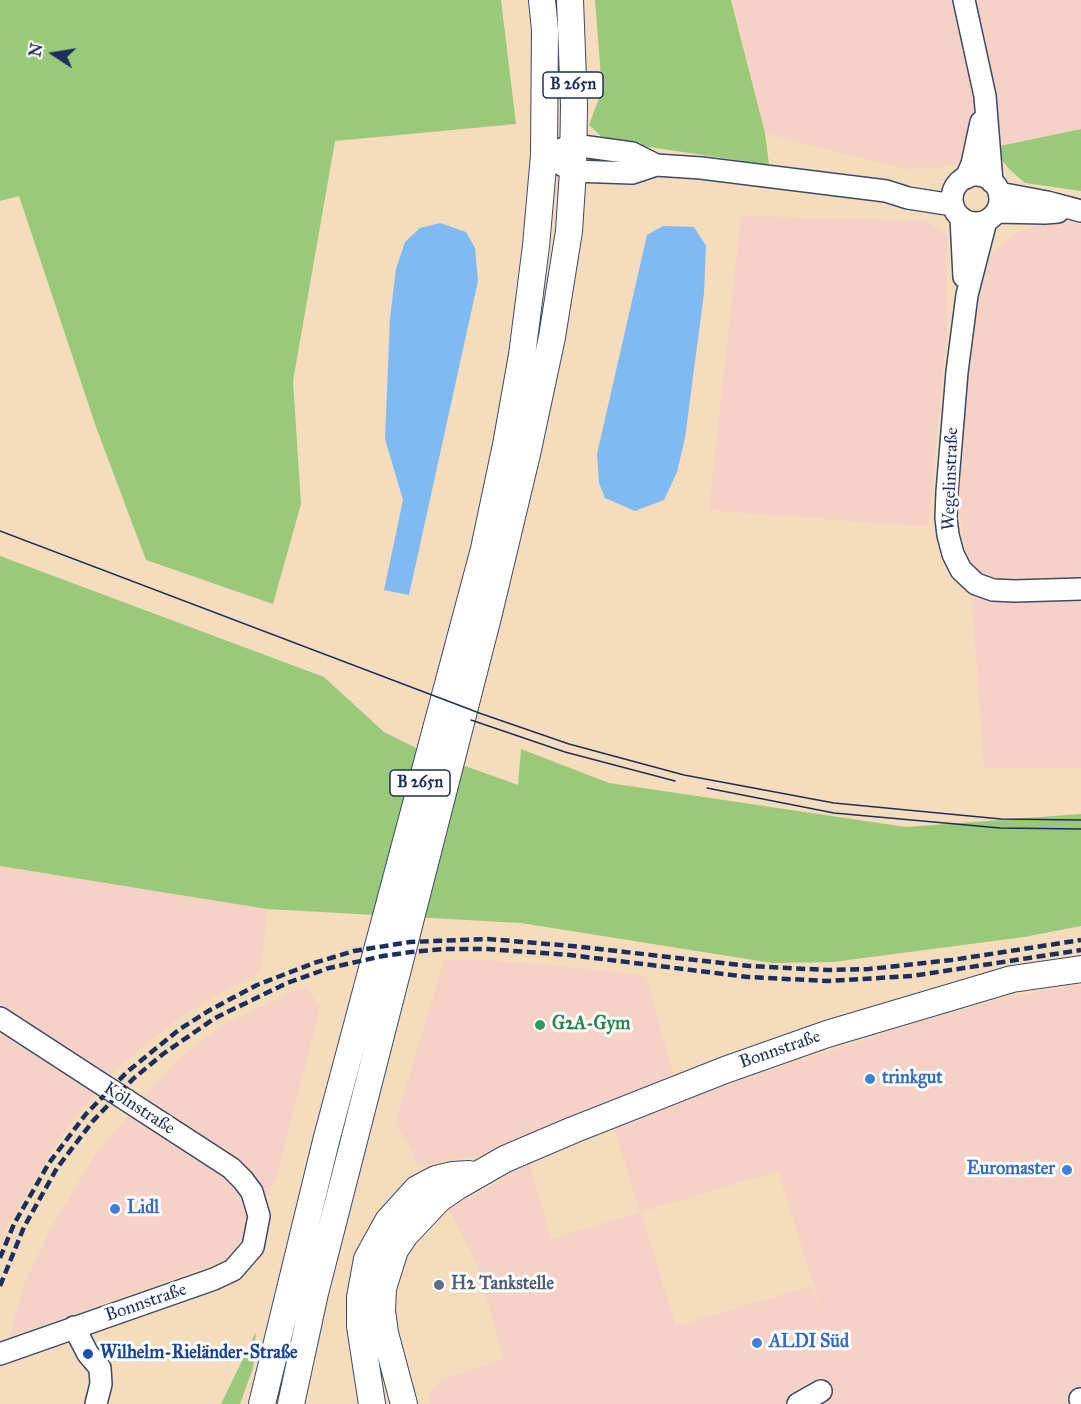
<!DOCTYPE html>
<meta charset="utf-8">
<style>
body{margin:0}
#map{position:relative;width:1081px;height:1404px;overflow:hidden;background:#f4dcbd;font-family:"IM FELL Great Primer",serif}
canvas{display:block}
.north{position:absolute;left:24px;top:24px;width:60px;height:60px;-webkit-text-stroke:4px #fff;paint-order:stroke;rotate:282deg;font-size:16px;font-weight:700;line-height:24px;text-align:center;color:#1b2f5e}
.north::after{content:'';display:block;margin:auto;width:21px;height:27px;background:#1b2f5e;clip-path:polygon(50% 0,100% 100%,50% 72%,0 100%)}
</style>
<div id="map">
<canvas width="1081" height="1404"></canvas>
<div class="north">N</div>
</div>
<script>
const g = document.querySelector('canvas').getContext('2d');
g.lineJoin = 'round';
function paint(path, color) { g.fillStyle = color; g.fill(path, 'evenodd'); }
const poly = rows => new Path2D(rows.map(r => 'M' + r).join(''));
function trace(path, color, width, dash) { g.strokeStyle = color; g.lineWidth = width; g.lineCap = dash ? 'butt' : 'round'; g.setLineDash(dash || []); g.stroke(path); }
function label(font, color, halo, rows, align = 'center') {
  g.font = font + ' "IM FELL Great Primer",serif'; g.lineWidth = 6; g.setLineDash([]); g.textBaseline = 'middle'; g.strokeStyle = halo; g.fillStyle = color; for (const [text, x, y, turn = 0] of rows) {
    g.save(); g.translate(x, y); g.rotate((+turn || 0) * Math.PI / 180); g.textAlign = isNaN(turn) ? turn : align; if (halo) g.strokeText(text, 0, 0); g.fillText(text, 0, 0); g.restore();
  }
}
const built = poly([
 [733,0,1081,0,1081,129,1000,146,998,155,937,168,904,169,765,133],
 [741,216,924,220,947,234,947,330,928,527,709,510],
 [1047,223,1081,224,1081,768,984,768,972,601,959,505,971,329,980,281,993,253,1017,232],
 [0,866,267,909,261,971,181,1016,115,1070,63,1132,0,1239],
 [444,960,484,960,550,965,644,975,647,979,673,1074,651,1089,521,1144,530,1165,551,1239,640,1212,614,1129,741,1080,903,1027,998,999,1074,985,1081,986,1081,1404,431,1404,428,1393,441,1380,504,1359,476,1262,449,1209,507,1177,492,1151,482,1157,447,1160,420,1166,416,1162,411,1149,395,1123],
 [778,1171,822,1312,811,1286,676,1326,641,1212],
 [308,988,320,1008,277,1177,234,1257,9,1337,26,1280,52,1226,96,1153,177,1060,221,1026,296,990]
]);
const green = poly([
 [0,0,501,0,516,124,335,141,293,381,301,504,273,604,146,560,96,427,19,196,0,201],
 [595,0,731,0,765,133,769,165,623,143,603,138,589,125,602,90],
 [1081,129,1081,191,1025,183,1009,169,998,155,1000,146],
 [0,556,324,677,384,732,418,749,518,785,521,749,609,783,906,827,1081,814,1081,926,1024,937,833,962,772,963,521,923,267,909,0,866],
 [256,1332,253,1368,240,1404,221,1404]
]);
const water = poly([
 [440,223,466,232,475,248,478,281,409,595,384,590,403,500,385,439,390,318,396,269,405,242,420,228],
 [663,226,694,227,706,246,704,293,685,438,677,472,664,500,635,511,605,498,599,483,597,454,647,235]
]);
const minor = poly([
 [964,0,985,96,992,182],
 [559,150,574,145,632,153,656,165],
 [544,155,573,171,632,173,656,165,701,168,886,191,908,198,953,205],
 '952 199a24 24 0 1 1 48 0a24 24 0 1 1-48 0Z',
 [966,178,972,164,981,122],
 [999,193,1047,202,1081,211],
 [996,212,1045,213,1058,212],
 [961,218,964,277],
 [986,221,967,295,957,372,947,492,946,518,948,535,953,554,961,570,976,584,993,590,1015,591,1081,589],
 [0,1018,231,1168,243,1180,252,1192,259,1216,253,1247,233,1270,214,1279,0,1354],
 [74,1327,88,1354,100,1368,101,1384,96,1404],
 [1080,1399,1081,1399],
 [798,1404,821,1391]
]);
const major = poly([
 [262,1404,326,1141,484,549,506,445,522,355,536,246,544,155,545,30,542,0],
 [291,1404,315,1293,489,613,527,454,552,337,569,231,573,171,574,105,570,0],
 [372,1404,360,1326,360,1297,367,1259,388,1221,417,1189,436,1179,453,1175,469,1174],
 [404,1404,385,1333,382,1311,383,1288,395,1250,405,1235,439,1199,458,1186,505,1159,573,1130,725,1070,827,1034,1012,979,1081,969]
]);
const tram = poly([
 [0,531,482,714,569,744,684,775,834,803,1001,819,1081,820],
 [471,720,565,752,675,781],
 [707,788,834,813,1000,828,1081,829]
]);
const rail = poly([
 [0,1258,14,1224,49,1163,86,1114,127,1072,180,1029,210,1010,257,985,314,963,354,951,410,942,488,939,572,946,749,966,827,970,869,969,952,960,1081,940],
 [0,1286,24,1227,57,1168,93,1121,133,1079,163,1054,215,1018,287,983,329,968,383,956,411,952,445,949,487,949,570,955,748,977,828,981,912,976,1081,950]
]);
const markers = [
 [540,1025,6,"#2e9e5b"],
 [870,1079,6,"#3f7fe0"],
 [1067,1170,6,"#3f7fe0"],
 [115,1209,6,"#3f7fe0"],
 [439,1285,6,"#5c6f8a"],
 [757,1343,6,"#3f7fe0"],
 [88,1354,6,"#1a4fb4"]
];
const shields = [
 [573,85,60],
 [420,783,60]
];
const shieldNames = [
 ["B 265n",573,85],
 ["B 265n",420,783]
];
const streetNames = [
 ["Wegelinstraße",951,479,-88],
 ["Bonnstraße",780,1050,-19],
 ["Kölnstraße",139,1109,33],
 ["Bonnstraße",146,1303,-19]
];
const leisureNames = [
 ["G2A-Gym",552,1025]
];
const shopNames = [
 ["trinkgut",882,1079],
 ["Euromaster",1055,1170,"right"],
 ["Lidl",127,1209],
 ["ALDI Süd",769,1343]
];
const serviceNames = [
 ["H2 Tankstelle",451,1285]
];
const transitNames = [
 ["Wilhelm-Rieländer-Straße",100,1354]
];
paint(built, '#f6d1c5');
paint(green, '#9aca79');
paint(water, '#80baf2');
trace(minor, '#3c496c', 24);
trace(major, '#3c496c', 28);
trace(minor, '#fff', 21);
trace(major, '#fff', 26);
trace(tram, '#1b2f5e', 1.5);
trace(rail, '#1b2f5e', 4.5, [9, 4.5]);
for (const [x, y, r, color] of markers) { const dot = new Path2D(); dot.arc(x, y, r, 0, 2 * Math.PI); g.fillStyle = color; g.fill(dot); trace(dot, '#fff', 2); }
for (const [x, y, w] of shields) { const box = new Path2D(); box.roundRect(x - w / 2, y - 13, w, 26, 4.5); g.fillStyle = '#fff'; g.fill(box); trace(box, '#1b2f5e', 1.5); }
label('bold 16px', '#1b2f5e', null, shieldNames);
label('18px', '#1b2f5e', '#fff', streetNames);
label('bold 18px', '#27864d', '#fff', leisureNames, 'left');
label('bold 18px', '#366cbe', '#fff', shopNames, 'left');
label('bold 18px', '#4e5e75', '#fff', serviceNames, 'left');
label('bold 18px', '#164399', '#fff', transitNames, 'left');
</script>
